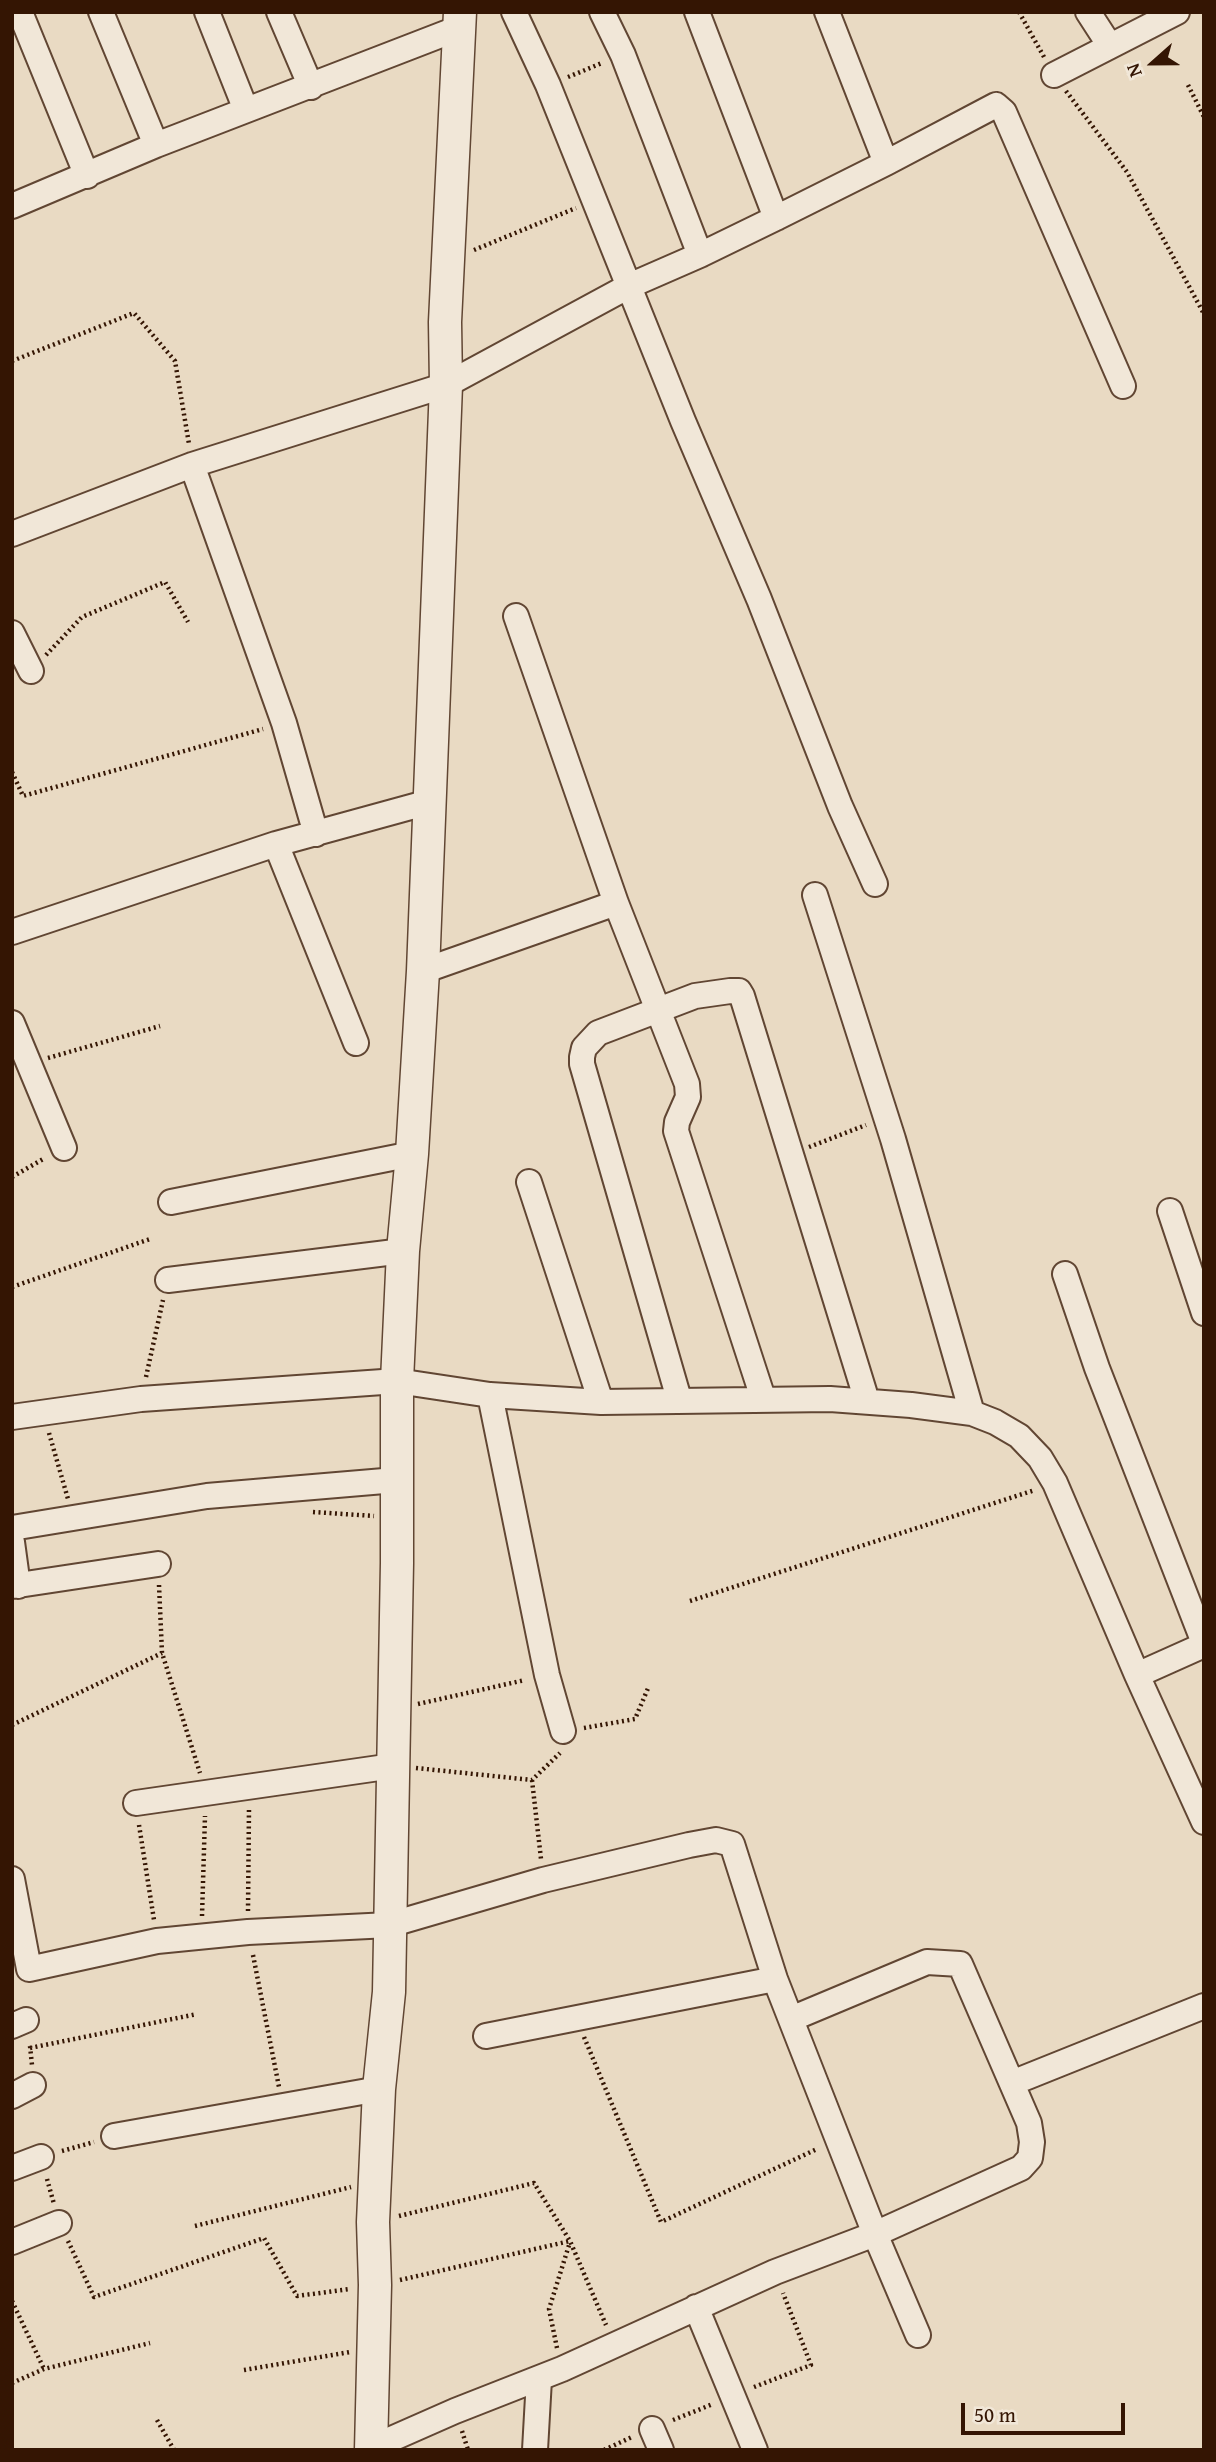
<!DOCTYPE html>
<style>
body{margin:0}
#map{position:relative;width:1216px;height:2462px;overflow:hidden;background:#e9dac3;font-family:"Gentium Book Plus",serif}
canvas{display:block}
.frame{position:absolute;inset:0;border:14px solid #341503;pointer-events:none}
.north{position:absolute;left:1118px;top:28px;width:70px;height:70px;-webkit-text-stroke:5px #f1e7d8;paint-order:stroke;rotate:249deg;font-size:19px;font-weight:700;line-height:28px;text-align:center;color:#341503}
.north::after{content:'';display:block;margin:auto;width:24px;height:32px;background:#341503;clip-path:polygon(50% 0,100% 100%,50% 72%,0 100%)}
.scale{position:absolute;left:961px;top:2403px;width:164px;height:32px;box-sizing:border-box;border:4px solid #341503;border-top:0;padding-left:9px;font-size:21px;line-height:24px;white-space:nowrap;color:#341503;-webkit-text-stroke:5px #f1e7d8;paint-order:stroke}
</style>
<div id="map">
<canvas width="1216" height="2462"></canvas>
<div class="frame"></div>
<div class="north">N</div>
<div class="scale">50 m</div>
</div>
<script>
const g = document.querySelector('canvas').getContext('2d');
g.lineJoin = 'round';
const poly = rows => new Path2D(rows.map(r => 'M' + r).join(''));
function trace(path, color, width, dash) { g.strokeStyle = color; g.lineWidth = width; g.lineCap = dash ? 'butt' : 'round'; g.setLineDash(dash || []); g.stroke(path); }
const path = poly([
 [1019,12,1044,57],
 [568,77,602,63],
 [1188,85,1204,117],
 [1066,91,1127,172,1204,314],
 [474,250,576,208],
 [12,361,134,313,175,361,189,444],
 [46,655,82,617,165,582,188,622],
 [12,772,23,796,263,729],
 [48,1058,160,1026],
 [809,1147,866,1125],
 [12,1177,45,1158],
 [12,1287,150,1239],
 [146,1377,163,1300],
 [49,1433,68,1499],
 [313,1512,374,1516],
 [159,1585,162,1653,200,1773],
 [690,1601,1035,1490],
 [418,1704,525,1680],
 [12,1725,162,1653],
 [584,1728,635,1719,649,1686],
 [416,1768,532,1780,560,1753],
 [532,1780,541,1859],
 [139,1825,154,1920],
 [248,1911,249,1808],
 [202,1916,205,1816],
 [253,1955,279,2087],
 [584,2037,661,2222,817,2149],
 [30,2046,32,2065],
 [30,2048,197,2014],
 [62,2151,94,2142],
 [47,2179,54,2204],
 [399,2216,534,2183,570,2241,606,2325],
 [195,2226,351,2187],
 [68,2241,94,2297,264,2238,297,2296,350,2289],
 [400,2280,570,2241],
 [12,2301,44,2369],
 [557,2348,549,2309,570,2242],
 [244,2370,350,2352],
 [12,2383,44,2369,150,2343],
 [754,2387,811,2365,783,2293],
 [157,2420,174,2450],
 [673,2420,713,2404],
 [462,2431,468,2450],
 [604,2450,632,2437]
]);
const minor = poly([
 [20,12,87,176],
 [101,12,156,145],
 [207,12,246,110],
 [279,12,311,87],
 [514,12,548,85,683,421,759,599,840,806,875,884],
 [602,12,623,55,700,255],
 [697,12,776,218],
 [827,12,886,163],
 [1088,12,1110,46],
 [1054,75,1177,12],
 [12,206,156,145,459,28],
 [192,465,284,723,316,834],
 [12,534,192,465,446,385,629,286,700,255,776,218,886,163,996,105,1004,112,1123,386],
 [516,616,616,903,687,1084,688,1097,677,1122,676,1131,763,1398],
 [12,633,31,671],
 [276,844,356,1043],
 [815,895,893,1139,972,1413],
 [12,932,276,844,429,802],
 [423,971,616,903],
 [12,1023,64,1148],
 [529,1182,601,1402],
 [171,1202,412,1154],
 [1170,1211,1204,1313],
 [1065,1274,1097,1368,1204,1643],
 [168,1280,403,1251],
 [490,1395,547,1675,563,1731],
 [679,1399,582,1064,582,1057,584,1048,598,1033,695,996,730,991,739,991,742,996,867,1401],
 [12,1417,141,1399,397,1381,490,1395,601,1402,830,1399,911,1405,972,1413,995,1422,1019,1436,1040,1458,1055,1483,1137,1675,1204,1822],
 [12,1528,207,1496,396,1480],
 [12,1542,18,1586],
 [12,1586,158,1564],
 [1137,1675,1204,1645],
 [136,1803,393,1766],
 [12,1879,29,1969,157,1941,248,1932,389,1925,543,1880,689,1845,716,1840,732,1844,775,1979,875,2234,918,2335],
 [12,2026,26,2020],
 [486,2036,775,1979],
 [1012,2083,1204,2006],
 [12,2096,33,2085],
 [114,2136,379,2089],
 [12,2168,41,2157],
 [12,2242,59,2223],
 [696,2307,755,2450],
 [652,2429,661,2450],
 [371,2448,455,2411,562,2369,775,2272,875,2234,1021,2168,1030,2158,1032,2142,1029,2123,960,1964,927,1962,791,2019],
 [535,2450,539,2379]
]);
const tertiary = poly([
 [371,2450,375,2285,373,2222,379,2089,389,1992,397,1563,397,1381,403,1251,412,1154,423,971,446,385,445,322,460,12]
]);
trace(minor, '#614633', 28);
trace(tertiary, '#614633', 35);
trace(path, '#341503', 4.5, [2, 3.5]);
trace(minor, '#f1e7d8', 24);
trace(tertiary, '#f1e7d8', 32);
</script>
